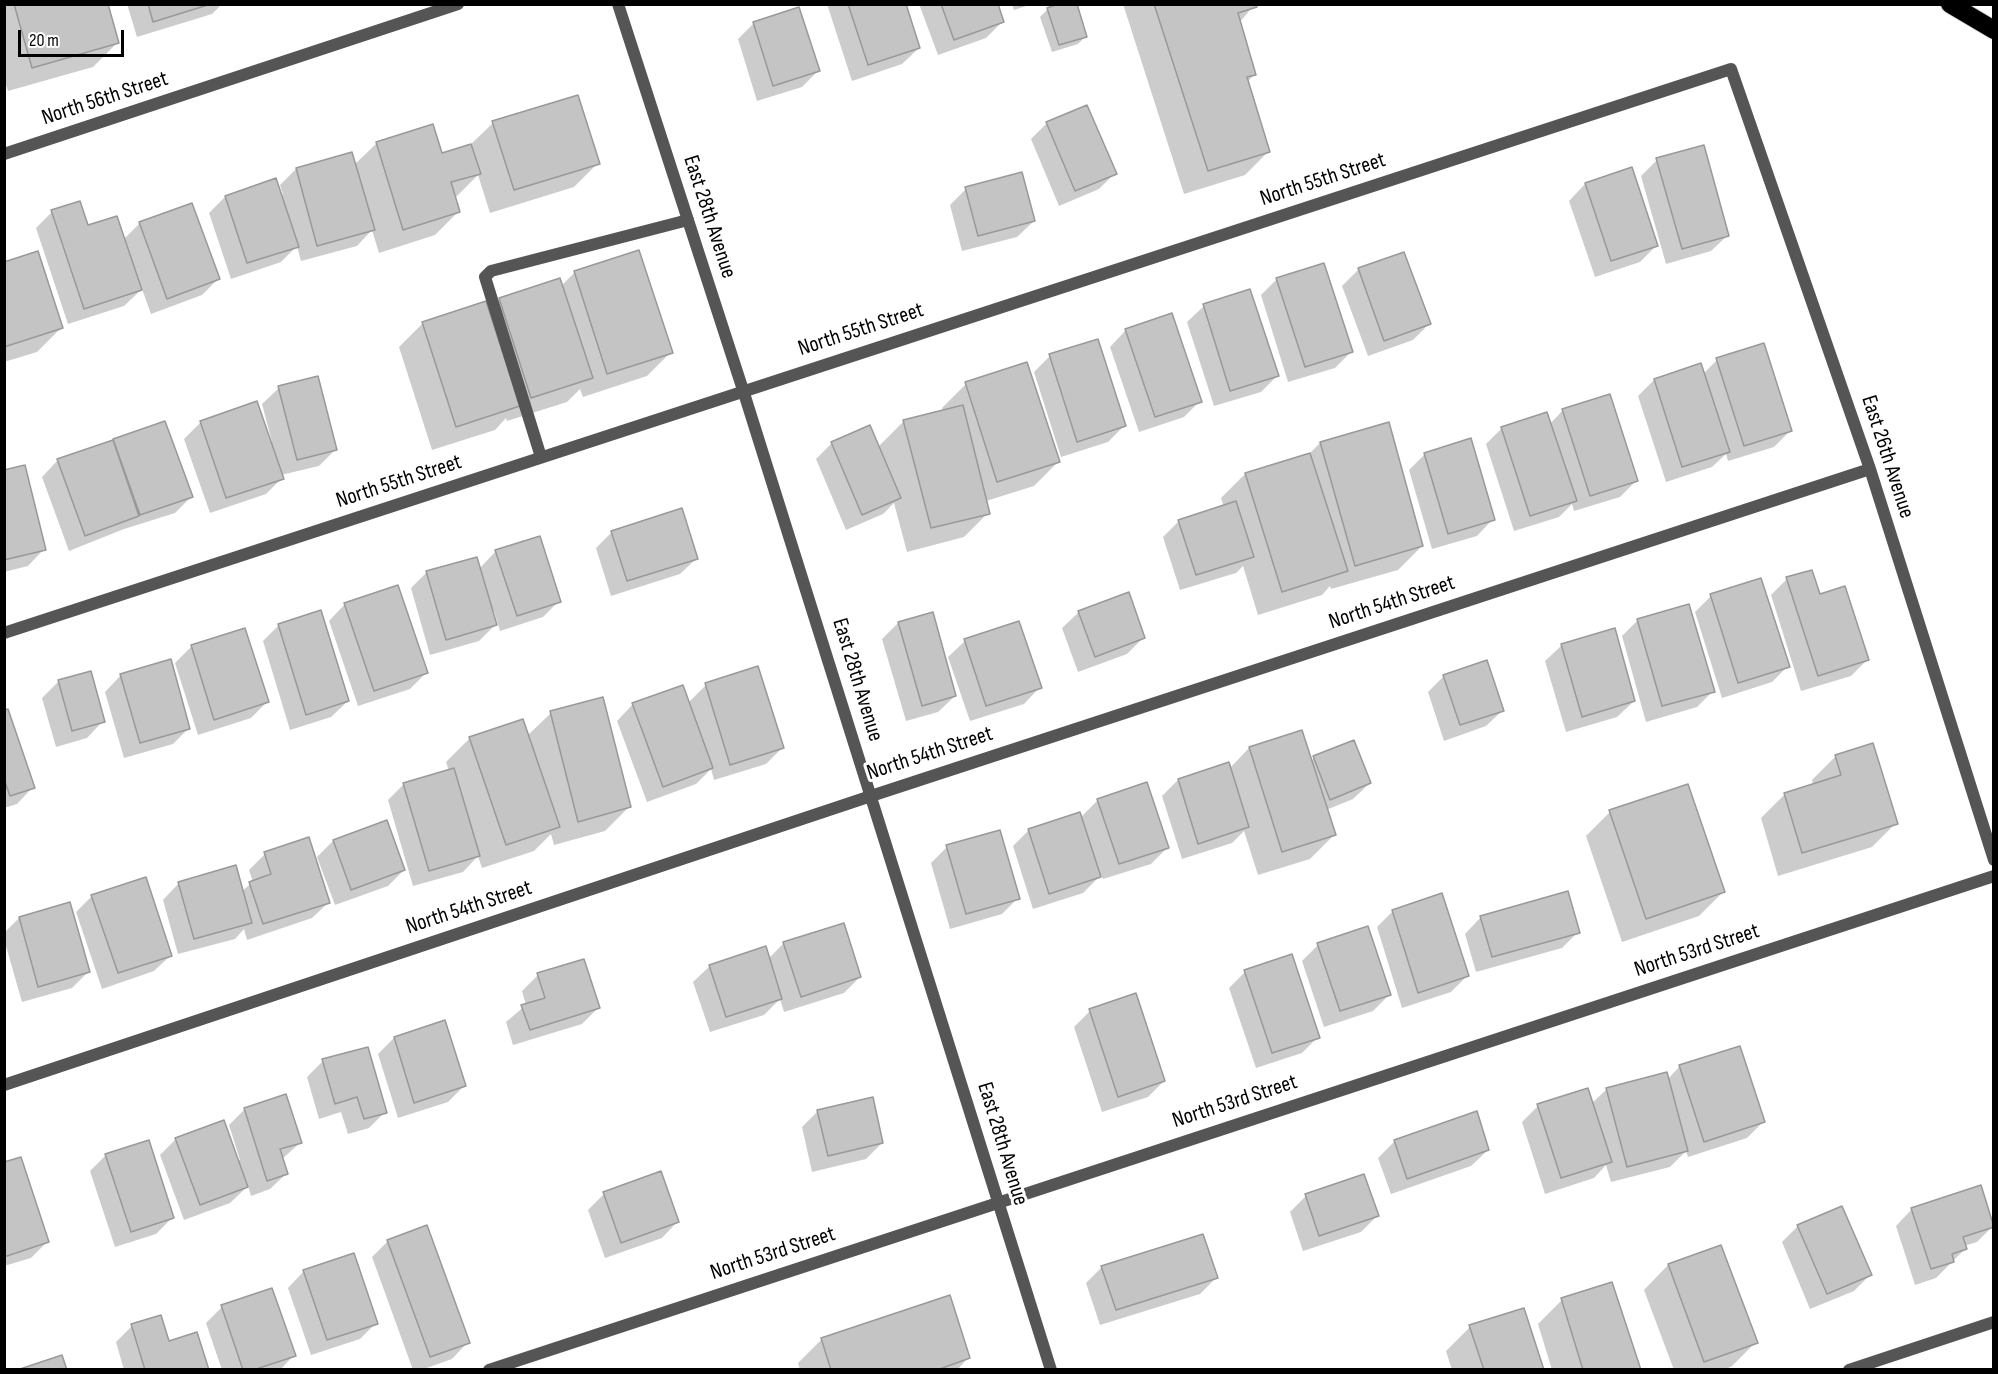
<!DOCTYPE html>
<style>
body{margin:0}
#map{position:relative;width:1998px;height:1374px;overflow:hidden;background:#fff;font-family:"Sofia Sans Condensed",sans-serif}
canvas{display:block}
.frame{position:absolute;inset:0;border:6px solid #000;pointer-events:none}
.scale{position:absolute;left:18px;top:30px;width:106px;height:27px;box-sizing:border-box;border:3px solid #000;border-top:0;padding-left:8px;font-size:18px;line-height:21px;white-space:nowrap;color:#000;-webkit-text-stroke:4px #fff;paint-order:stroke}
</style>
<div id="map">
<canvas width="1998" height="1374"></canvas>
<div class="frame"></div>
<div class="scale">20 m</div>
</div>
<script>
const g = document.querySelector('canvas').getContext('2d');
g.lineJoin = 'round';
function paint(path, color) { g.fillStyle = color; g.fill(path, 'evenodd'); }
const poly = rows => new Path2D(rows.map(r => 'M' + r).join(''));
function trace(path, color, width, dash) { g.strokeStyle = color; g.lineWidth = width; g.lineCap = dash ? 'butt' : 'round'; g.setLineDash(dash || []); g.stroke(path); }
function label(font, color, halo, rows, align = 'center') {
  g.font = font + ' "Sofia Sans Condensed",sans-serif'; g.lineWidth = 6; g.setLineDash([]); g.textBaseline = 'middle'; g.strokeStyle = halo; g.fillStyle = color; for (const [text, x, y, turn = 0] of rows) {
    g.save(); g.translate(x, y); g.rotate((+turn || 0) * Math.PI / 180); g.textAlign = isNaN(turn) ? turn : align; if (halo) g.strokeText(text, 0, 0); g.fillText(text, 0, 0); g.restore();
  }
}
const shadow = poly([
 [106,4,117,43,93,67,8,91,4,79,4,5],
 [127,4,222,4,212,14,137,37],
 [827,4,904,4,919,48,902,64,852,81],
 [919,4,996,4,1003,21,986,38,938,55],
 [1012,4,1033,4,1014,10],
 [1123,4,1255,4,1239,23,1255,74,1247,82,1269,151,1245,175,1184,194],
 [1048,9,1086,36,1078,44,1052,52,1040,17],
 [754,23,818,71,802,87,757,101,738,39],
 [493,123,598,163,574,187,490,213,478,175,455,198,459,211,435,235,379,253,372,230,357,246,301,261,297,246,281,262,231,279,209,213,225,197,283,195,280,185,296,169,354,165,377,143,442,155,469,146],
 [1047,123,1115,173,1099,189,1059,206,1031,139],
 [1657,160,1728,235,1711,251,1666,264,1641,176],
 [1631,169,1656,246,1640,262,1595,277,1569,201,1585,184],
 [966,189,1034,221,1017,237,962,251,950,205],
 [52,212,123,240,140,223,218,279,202,295,151,314,142,289,124,306,68,324,36,228],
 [1403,254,1429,324,1413,340,1368,356,1342,286,1358,270],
 [4,263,61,328,37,352,4,362],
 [575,272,671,352,647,376,583,397,580,389,567,402,507,421,506,418,495,430,432,450,399,347,423,323,488,311,500,299,561,286],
 [1277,279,1351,352,1335,368,1288,382,1261,295],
 [1204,306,1277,376,1261,392,1214,406,1187,322],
 [1126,330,1200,401,1184,417,1139,432,1110,347],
 [1050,356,1124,426,1108,442,1061,457,1034,372],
 [1717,360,1790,431,1774,447,1728,461,1726,454,1712,467,1666,482,1638,396,1654,380,1703,374],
 [966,384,1058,462,1034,486,986,501,988,513,964,537,907,552,894,503,883,514,846,530,816,459,832,443,878,447,904,421,943,411,942,408],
 [279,388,335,450,319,466,281,475,282,478,266,494,210,513,184,439,201,422,272,442,262,404],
 [1563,410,1636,481,1620,497,1574,511,1572,504,1559,517,1514,531,1486,444,1502,428,1550,424],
 [164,423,191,497,175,513,124,529,69,551,42,477,58,460],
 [1320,443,1422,546,1398,570,1331,589,1330,586,1322,595,1258,615,1243,566,1236,573,1180,590,1163,537,1179,521,1224,507,1221,498,1245,474,1309,454],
 [1425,454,1493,519,1477,536,1432,549,1409,470],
 [4,472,44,549,28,566,4,572],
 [612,532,697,558,680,574,611,596,596,548],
 [496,551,559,601,543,617,500,631,494,611,491,612,495,625,479,641,430,655,411,588,427,572,479,569],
 [1787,579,1819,596,1867,660,1851,676,1801,691,1771,595],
 [1711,596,1788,666,1772,682,1722,698,1695,612],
 [345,604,426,673,410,689,358,706,329,621],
 [1079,612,1144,637,1127,654,1078,672,1062,628],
 [1638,620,1713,691,1697,707,1646,722,1622,636],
 [898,623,955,696,938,712,906,721,882,639],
 [279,625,348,701,331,717,290,730,263,641],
 [244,629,267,702,251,718,198,735,175,663,191,647],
 [965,641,1040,687,1024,704,970,721,948,657],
 [1562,645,1634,701,1617,717,1566,732,1545,661],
 [90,672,103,721,87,738,56,747,42,698,58,682],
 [121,675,189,728,173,744,124,758,105,692],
 [1444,676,1503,710,1486,726,1444,741,1428,692],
 [706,685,782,748,766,764,714,780,711,769,696,784,647,802,617,721,633,704,688,703],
 [4,712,33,787,17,804,4,808],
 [551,713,629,807,605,831,554,845,551,834,534,851,482,868,478,856,463,872,413,886,388,800,404,784,449,771,446,762,470,738,527,736],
 [1301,732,1311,761,1314,758,1370,783,1353,799,1326,810,1334,835,1310,859,1258,875,1244,831,1232,843,1182,859,1162,796,1178,780,1228,764,1229,769,1249,748],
 [1836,756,1896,823,1872,847,1778,876,1761,818,1785,794,1813,785,1812,780],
 [1146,784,1167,848,1151,864,1103,879,1101,875,1083,893,1033,909,1013,846,1029,830,1080,818,1097,801],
 [1610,812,1723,892,1699,916,1622,942,1586,836],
 [333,841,404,870,388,886,335,905,317,857],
 [947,847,1018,898,1002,914,950,929,931,863],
 [265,854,329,902,312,918,247,940,244,929,235,939,178,954,163,900,179,883,242,891,253,882,249,870],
 [92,896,171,955,154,971,102,989,76,912],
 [1393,911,1467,976,1451,992,1402,1008,1377,927],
 [1481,917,1578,932,1562,948,1476,972,1465,934],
 [19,918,88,972,72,988,22,1002,4,939,4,933],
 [784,943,860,977,844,993,784,1012,780,999,764,1015,710,1032,693,982,710,966,768,959],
 [1318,945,1389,995,1373,1011,1324,1027,1302,961],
 [1245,972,1318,1037,1302,1053,1256,1068,1229,988],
 [538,975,598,1008,582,1024,513,1045,506,1022,526,1005,522,991],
 [1090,1011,1164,1081,1148,1097,1102,1112,1074,1027],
 [394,1038,464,1086,448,1102,398,1118,378,1054],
 [323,1061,385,1112,369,1128,348,1134,341,1112,319,1119,307,1077],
 [1680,1066,1763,1122,1747,1138,1688,1157,1686,1151,1670,1167,1611,1182,1606,1165,1594,1178,1545,1194,1522,1122,1538,1106,1591,1104,1607,1089,1668,1079],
 [245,1109,300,1143,282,1159,287,1173,270,1189,251,1196,248,1186,230,1203,184,1220,160,1155,176,1139,240,1160,229,1125],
 [818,1111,882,1143,866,1159,812,1172,802,1127],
 [1476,1113,1488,1150,1471,1166,1391,1194,1378,1158,1394,1142],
 [106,1155,173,1217,156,1234,115,1247,90,1171],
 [4,1164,47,1242,31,1258,4,1266],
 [604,1194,678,1221,662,1238,605,1258,588,1210],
 [1306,1196,1377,1216,1361,1232,1303,1251,1290,1212],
 [1912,1209,1993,1226,1977,1242,1964,1246,1965,1249,1936,1278,1915,1285,1896,1226],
 [1798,1226,1870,1275,1854,1291,1810,1309,1782,1242],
 [388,1241,468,1342,452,1359,421,1370,413,1370,372,1257],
 [1720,1247,1756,1342,1732,1366,1724,1370,1674,1370,1644,1290,1668,1265],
 [1102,1267,1216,1278,1200,1294,1100,1325,1086,1283],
 [304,1271,376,1323,360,1339,311,1355,288,1288],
 [1562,1300,1639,1370,1552,1370,1538,1324],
 [222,1307,294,1355,280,1370,222,1370,206,1323],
 [132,1326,168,1343,208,1370,124,1370,116,1342],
 [1470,1327,1542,1370,1452,1370,1446,1351],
 [822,1339,968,1358,957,1370,800,1370,798,1363]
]);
const building = poly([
 [14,4,108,4,119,43,32,68,14,4],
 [148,4,211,4,153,22,148,4],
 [848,4,906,4,920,48,868,65,848,4],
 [941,4,998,4,1004,22,954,40,941,4],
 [1058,4,1077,4,1087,37,1059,45,1047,8,1058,4],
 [1154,4,1256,4,1257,7,1238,13,1256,75,1247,77,1270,152,1208,171,1154,4],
 [799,7,820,71,773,86,753,22,799,7],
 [578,95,600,164,514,190,492,121,578,95],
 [1087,105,1117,174,1075,191,1046,122,1087,105],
 [433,124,442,153,471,144,481,174,451,182,460,212,403,230,376,142,433,124],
 [1704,145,1729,236,1682,249,1656,158,1704,145],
 [352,152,375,230,317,246,296,168,352,152],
 [1632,167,1658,246,1611,261,1585,183,1632,167],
 [1022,172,1035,221,978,236,965,187,1022,172],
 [276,178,299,247,247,263,225,196,276,178],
 [80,201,88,225,117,216,142,290,84,309,51,210,80,201],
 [192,203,220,279,167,299,139,222,192,203],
 [639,250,673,353,607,374,574,271,639,250],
 [38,251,63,328,4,347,4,262,38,251],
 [1404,252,1431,324,1384,341,1358,268,1404,252],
 [1324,263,1353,352,1305,367,1276,278,1324,263],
 [560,278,593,378,531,398,499,298,560,278],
 [1250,289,1279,376,1230,391,1203,304,1250,289],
 [486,301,520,406,456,427,422,322,486,301],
 [1172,313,1202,402,1155,417,1125,329,1172,313],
 [1098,339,1126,426,1077,442,1049,354,1098,339],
 [1764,343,1792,431,1744,446,1716,358,1764,343],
 [1027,362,1060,462,997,482,965,382,1027,362],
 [1701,363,1730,452,1682,467,1654,379,1701,363],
 [318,376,337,450,297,460,278,386,318,376],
 [1610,394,1638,481,1590,496,1562,409,1610,394],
 [257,401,284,479,226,498,200,421,257,401],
 [963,405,990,514,931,528,903,420,963,405],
 [1547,412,1577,501,1530,516,1501,427,1547,412],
 [165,421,193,497,140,515,113,439,165,421],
 [1389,422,1423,546,1355,566,1320,442,1389,422],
 [870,425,901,498,862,515,831,442,870,425],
 [1471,438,1495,520,1448,534,1424,453,1471,438],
 [113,440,139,516,85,536,57,459,113,440],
 [1310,453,1348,571,1282,592,1245,473,1310,453],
 [25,465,46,550,4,560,4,470,25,465],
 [1236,501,1254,557,1196,575,1178,520,1236,501],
 [682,508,698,559,627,581,611,531,682,508],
 [540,536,561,602,517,616,495,550,540,536],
 [477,557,497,625,446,640,426,571,477,557],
 [1812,570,1820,594,1845,586,1869,660,1818,676,1786,577,1812,570],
 [1761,578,1790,667,1738,683,1710,594,1761,578],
 [398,585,428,673,374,691,344,603,398,585],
 [1129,592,1145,638,1095,657,1078,611,1129,592],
 [1689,604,1715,692,1662,706,1637,619,1689,604],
 [321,610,349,701,306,715,278,624,321,610],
 [933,612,956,696,922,706,898,622,933,612],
 [1019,621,1042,688,986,706,964,639,1019,621],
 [245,628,269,702,214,720,191,645,245,628],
 [1615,628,1635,701,1582,717,1561,644,1615,628],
 [171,659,190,729,140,743,120,674,171,659],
 [1487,660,1504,711,1460,725,1443,675,1487,660],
 [758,666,784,748,730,765,705,683,758,666],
 [91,671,105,722,72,731,58,680,91,671],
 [683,685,713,768,663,787,632,703,683,685],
 [603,697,631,807,578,822,550,711,603,697],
 [8,709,35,788,10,796,4,779,4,710,8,709],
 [523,719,560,827,506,845,469,737,523,719],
 [1302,730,1336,835,1282,852,1249,747,1302,730],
 [1354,740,1371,783,1330,800,1313,756,1354,740],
 [1873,743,1898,824,1802,853,1784,793,1841,775,1835,755,1873,743],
 [1229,762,1249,827,1198,844,1178,779,1229,762],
 [454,768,480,856,429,871,403,783,454,768],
 [1147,782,1169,848,1119,864,1097,799,1147,782],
 [1688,784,1725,892,1646,919,1609,810,1688,784],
 [1080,812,1101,877,1049,894,1028,829,1080,812],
 [387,820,405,870,351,890,333,840,387,820],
 [1000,830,1020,899,966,914,946,845,1000,830],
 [309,837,330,903,263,924,249,882,271,874,264,852,309,837],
 [236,865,252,923,194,939,178,882,236,865],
 [146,877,172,956,118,973,91,895,146,877],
 [1568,891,1580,933,1492,957,1480,916,1568,891],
 [1442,893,1469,976,1418,993,1392,910,1442,893],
 [70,902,90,972,38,987,19,917,70,902],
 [844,923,861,977,801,997,783,942,844,923],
 [1368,926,1391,995,1340,1011,1317,943,1368,926],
 [766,946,782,999,726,1017,709,965,766,946],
 [1292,954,1320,1038,1272,1053,1244,970,1292,954],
 [584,959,600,1008,530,1030,521,1005,545,998,537,973,584,959],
 [1136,993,1165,1081,1118,1097,1089,1009,1136,993],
 [445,1020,466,1086,414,1103,394,1037,445,1020],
 [1740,1046,1765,1122,1704,1142,1679,1065,1740,1046],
 [368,1047,387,1113,364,1119,357,1097,335,1104,322,1059,368,1047],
 [1667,1072,1688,1151,1627,1167,1606,1088,1667,1072],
 [1588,1088,1612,1162,1561,1178,1537,1104,1588,1088],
 [286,1094,302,1143,280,1149,288,1174,267,1181,244,1108,286,1094],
 [873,1097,883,1143,828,1156,817,1110,873,1097],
 [1477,1111,1489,1150,1407,1179,1394,1140,1477,1111],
 [224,1120,248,1187,200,1205,175,1138,224,1120],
 [149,1140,174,1218,131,1232,105,1154,149,1140],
 [21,1157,49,1242,4,1257,4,1162,21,1157],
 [661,1171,679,1222,621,1243,603,1192,661,1171],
 [1364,1174,1379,1216,1319,1236,1305,1194,1364,1174],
 [1981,1185,1994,1227,1963,1237,1967,1249,1952,1254,1954,1262,1931,1269,1911,1208,1981,1185],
 [1842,1206,1872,1275,1827,1294,1797,1225,1842,1206],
 [427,1225,470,1343,430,1357,387,1240,427,1225],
 [1203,1234,1218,1278,1116,1310,1101,1266,1203,1234],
 [1721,1245,1758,1343,1704,1362,1668,1264,1721,1245],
 [354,1253,378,1324,327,1340,303,1270,354,1253],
 [1612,1282,1641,1370,1583,1370,1561,1298,1612,1282],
 [272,1288,296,1356,253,1370,243,1370,221,1305,272,1288],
 [950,1295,970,1358,937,1370,831,1370,821,1338,950,1295],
 [1524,1308,1544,1370,1484,1370,1469,1325,1524,1308],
 [161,1315,169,1341,197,1332,209,1370,145,1370,131,1324,161,1315],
 [62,1355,67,1370,21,1370,20,1369,62,1355]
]);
const lane = poly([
 [541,457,485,277,491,271,688,220]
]);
const street = poly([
 [618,4,743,390,1051,1370],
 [4,154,458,4],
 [4,633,1731,69,1870,469,1994,860],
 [4,1085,871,796,1870,469],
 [489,1370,1994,876],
 [1849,1370,1994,1322]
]);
const highway = poly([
 [1950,4,1994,30]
]);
const streetNames = [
 ["North 56th Street",105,99,-18],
 ["North 55th Street",1323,180,-18],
 ["East 28th Avenue",709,217,72],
 ["North 55th Street",861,330,-18],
 ["East 26th Avenue",1887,457,72],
 ["North 55th Street",399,482,-18],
 ["North 54th Street",1392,603,-18],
 ["East 28th Avenue",857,680,73],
 ["North 54th Street",930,754,-18],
 ["North 54th Street",469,908,-18],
 ["North 53rd Street",1697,951,-18],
 ["North 53rd Street",1235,1102,-18],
 ["East 28th Avenue",1002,1144,73],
 ["North 53rd Street",773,1254,-18]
];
paint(shadow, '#0003');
paint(building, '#c4c4c4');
trace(building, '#999', 1.5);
trace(highway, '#dbdbdb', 20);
trace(lane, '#555', 12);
trace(street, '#555', 12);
trace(highway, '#000', 18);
label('22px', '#000', '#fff', streetNames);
</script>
